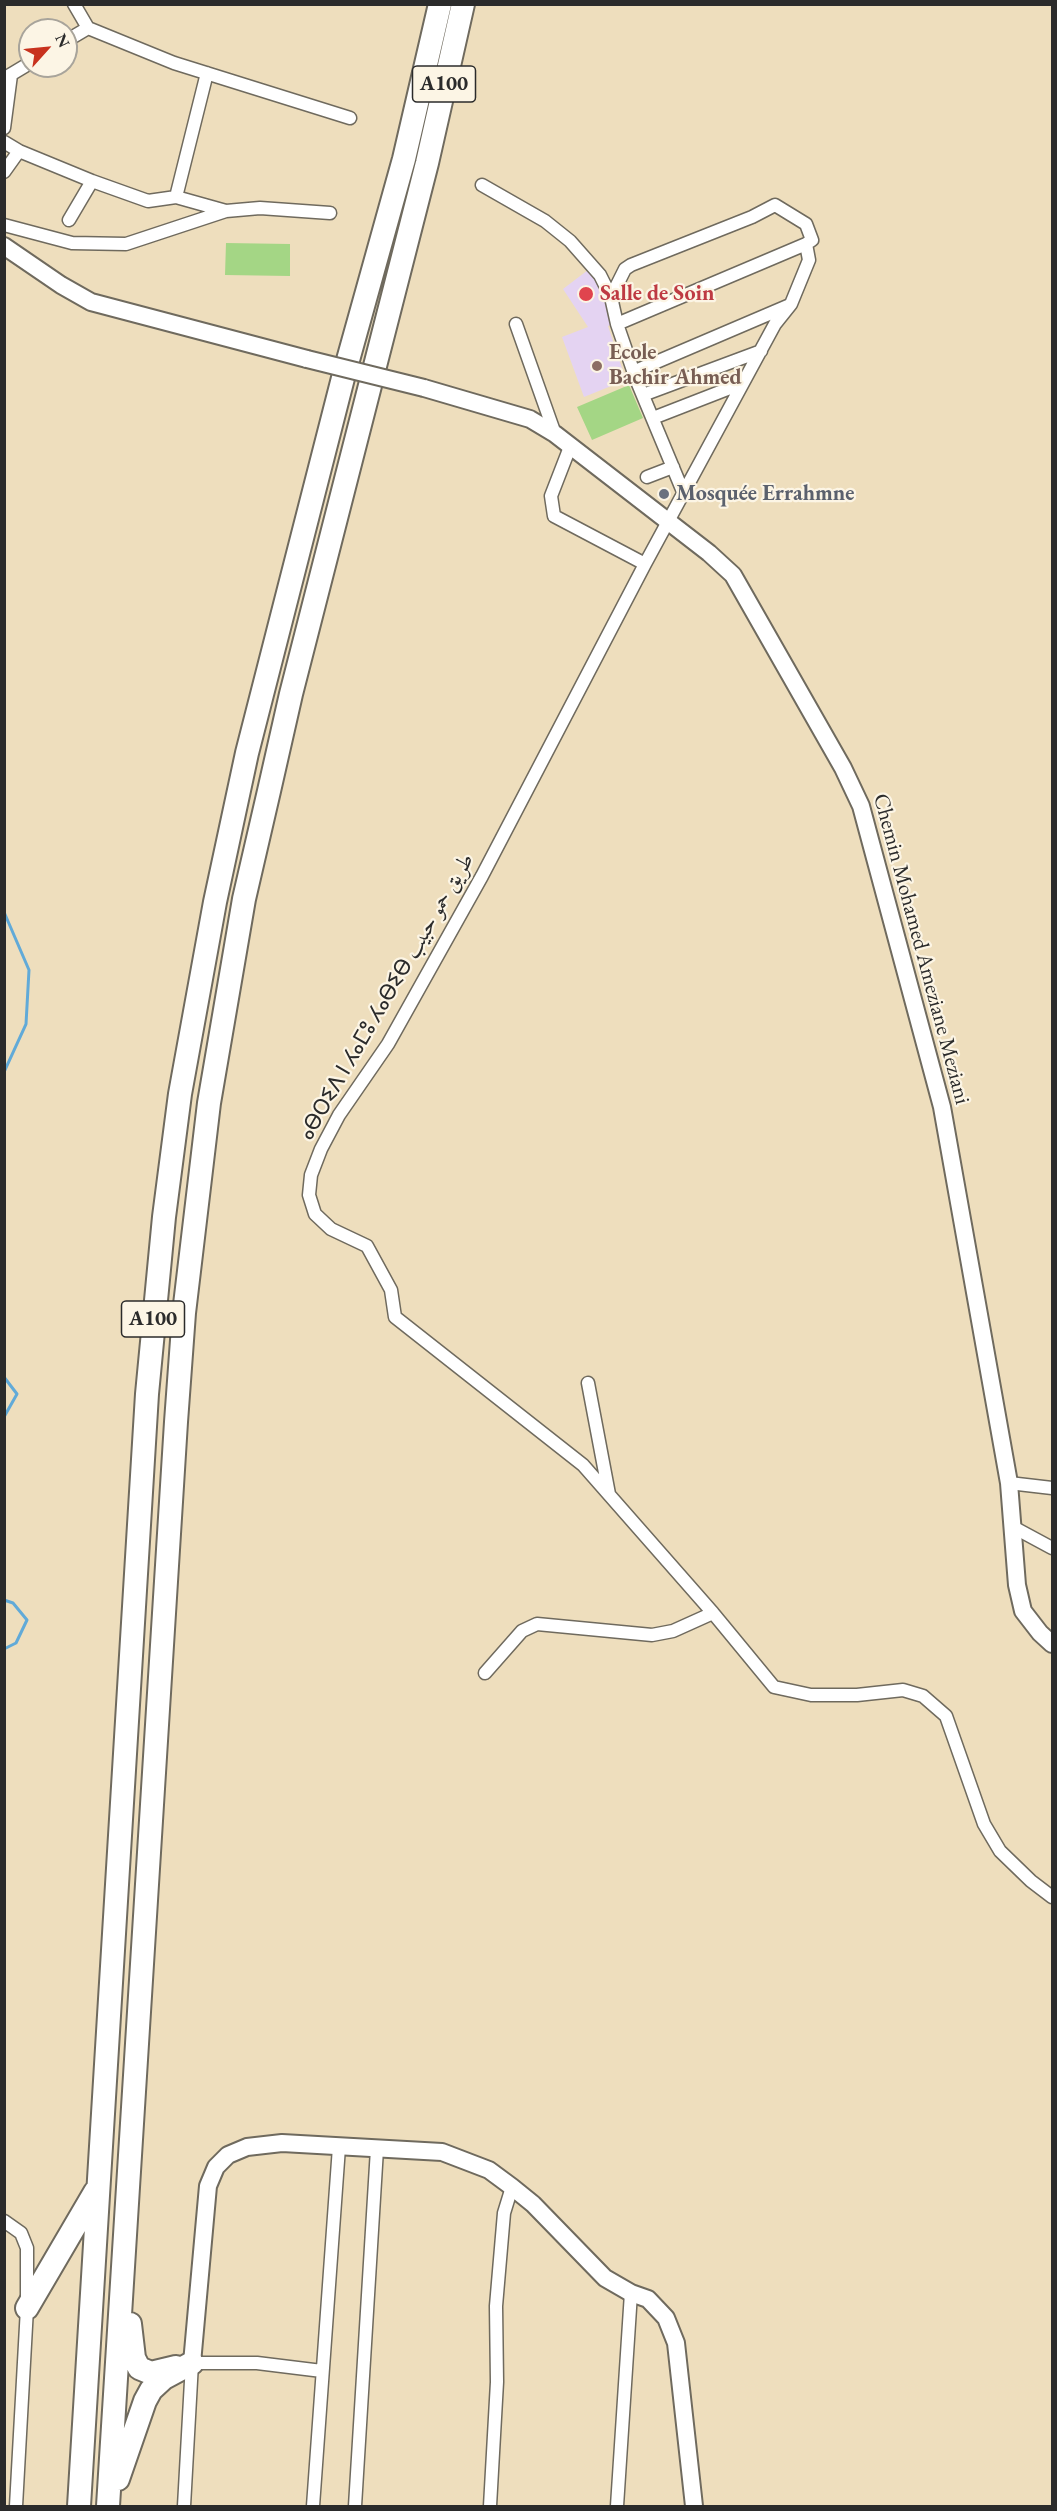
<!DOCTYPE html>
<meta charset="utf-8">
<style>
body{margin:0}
#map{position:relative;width:1057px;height:2511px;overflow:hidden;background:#eedebd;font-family:"EB Garamond",serif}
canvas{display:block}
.frame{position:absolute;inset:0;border:6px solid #2b2b2b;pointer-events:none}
.north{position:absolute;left:18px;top:18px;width:60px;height:60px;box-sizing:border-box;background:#fcf5e5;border:2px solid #a8a49b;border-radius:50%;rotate:63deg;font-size:16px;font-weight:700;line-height:24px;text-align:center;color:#2b2b2b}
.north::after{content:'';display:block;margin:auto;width:21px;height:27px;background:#c8321e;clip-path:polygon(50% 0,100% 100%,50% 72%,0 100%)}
</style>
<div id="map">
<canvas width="1057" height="2511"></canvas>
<div class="frame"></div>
<div class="north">N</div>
</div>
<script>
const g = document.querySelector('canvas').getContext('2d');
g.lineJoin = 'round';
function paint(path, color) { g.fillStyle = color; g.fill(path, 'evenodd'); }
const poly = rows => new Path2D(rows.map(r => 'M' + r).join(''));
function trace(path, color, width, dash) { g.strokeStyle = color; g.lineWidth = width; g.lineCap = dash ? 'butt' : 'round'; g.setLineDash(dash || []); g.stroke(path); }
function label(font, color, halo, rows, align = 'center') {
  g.font = font + ' "EB Garamond",Amiri,"Noto Sans Tifinagh",serif'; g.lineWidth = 4.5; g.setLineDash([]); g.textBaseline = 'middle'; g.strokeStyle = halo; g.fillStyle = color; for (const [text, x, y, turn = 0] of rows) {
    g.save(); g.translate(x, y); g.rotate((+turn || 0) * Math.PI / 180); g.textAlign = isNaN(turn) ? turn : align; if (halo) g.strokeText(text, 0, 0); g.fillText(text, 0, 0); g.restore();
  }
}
const built = poly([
 [588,270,609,299,613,324,608,326,626,380,584,397,562,337,588,327,563,289]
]);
const green = poly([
 [226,243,290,244,290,276,225,275],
 [629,385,643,418,592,440,577,407]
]);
const stream = poly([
 [4,912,29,970,26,1024,4,1072],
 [4,1377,17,1394,4,1417],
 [4,1600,13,1603,27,1620,16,1643,4,1649]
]);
const street = poly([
 [74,4,88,28,174,63,350,118],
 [66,41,88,28],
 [5,78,30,63],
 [4,128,11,75],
 [4,142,19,151,92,181,148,201,176,197,207,73],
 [4,172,19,151],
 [482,185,545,221,570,241,600,275,611,297,617,324,636,379,684,494],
 [176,197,226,211],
 [69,220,92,181],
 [4,225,72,243,126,244,226,211,260,208,330,213],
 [611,297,625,269,631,265,752,217,775,205,806,224,812,240,806,244,809,260,791,304,775,324,645,564,482,876,388,1044,339,1115,321,1149,311,1175,309,1195,315,1214,331,1229,367,1246,391,1290,395,1317,583,1465,713,1613,774,1687,811,1695,857,1695,903,1690,923,1696,946,1716,984,1824,1000,1851,1031,1881,1052,1897],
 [516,324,555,434],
 [617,324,806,244],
 [633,372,790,305],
 [643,395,761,351],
 [653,418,743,383],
 [570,447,551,496,554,516,645,564],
 [647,477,673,467],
 [588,1383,609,1494],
 [1009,1483,1052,1488],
 [1013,1527,1052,1548],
 [485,1673,522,1631,537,1624,652,1635,673,1631,713,1613],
 [4,2221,21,2233,27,2248,27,2308,16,2506],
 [184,2506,192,2363,257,2363,322,2371],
 [313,2506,339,2147],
 [355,2506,377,2149],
 [490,2506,497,2382,496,2306,504,2213,512,2187],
 [617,2506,631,2293]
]);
const secondary = poly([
 [4,246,61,285,91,302,307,359],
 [424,388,530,419,555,434,709,553,733,575,843,768,861,806,942,1107,1009,1483,1017,1585,1023,1611,1040,1633,1052,1644],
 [192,2363,208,2186,216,2167,228,2155,247,2147,282,2143,442,2152,489,2170,512,2187,533,2204,605,2278,631,2293,648,2299,666,2318,676,2343,694,2506]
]);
const highway = poly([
 [27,2308,95,2192],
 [130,2324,134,2358,139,2368,151,2373,176,2367],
 [118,2479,145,2401,151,2390,164,2378,192,2363],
 [79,2506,147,1394,164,1217,180,1094,215,902,247,753,343,378,404,159,440,4],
 [108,2506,176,1422,184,1313,209,1103,244,899,269,791,291,694,427,163,463,4]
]);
const secondaryBridge = poly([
 [307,359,424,388]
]);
const markers = [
 [586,294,8,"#e0444e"],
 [597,366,6,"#8d6e63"],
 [664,494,6,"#6b7280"]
];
const shields = [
 [444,84,63],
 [153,1319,63]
];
const shieldNames = [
 ["A100",444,84],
 ["A100",153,1319]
];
const healthNames = [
 ["Salle de Soin",600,294]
];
const educationNames = [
 ["Ecole",609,353],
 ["Bachir Ahmed",609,378]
];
const worshipNames = [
 ["Mosquée Errahmne",676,494]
];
const streetNames = [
 ["Chemin Mohamed Ameziane Meziani",921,949,75],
 ["ⴰⴱⵔⵉⴷ ⵏ ⵃⴰⵎⵓ ⵃⴰⴱⵉⴱ طريق حمو حبيب",387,997,-60]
];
paint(built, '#e4d3f2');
paint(green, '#a4d685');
trace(stream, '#61aad8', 3);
trace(street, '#6f6a5e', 15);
trace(secondary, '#6f6a5e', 20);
trace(highway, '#6f6a5e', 26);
trace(street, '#fff', 12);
trace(secondary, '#fff', 16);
trace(highway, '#fff', 22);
trace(secondaryBridge, '#6f6a5e', 20, []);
trace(secondaryBridge, '#fff', 16);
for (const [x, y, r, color] of markers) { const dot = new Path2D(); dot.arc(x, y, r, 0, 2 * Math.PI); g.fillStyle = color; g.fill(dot); trace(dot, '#fcf5e5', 2); }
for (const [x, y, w] of shields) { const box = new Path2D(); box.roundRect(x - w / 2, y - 18, w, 36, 4.5); g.fillStyle = '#fcf5e5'; g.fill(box); trace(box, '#2b2b2b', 1.5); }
label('bold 21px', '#2b2b2b', null, shieldNames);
label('bold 22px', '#be3a42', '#fcf5e5', healthNames, 'left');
label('bold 22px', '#785e54', '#fcf5e5', educationNames, 'left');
label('bold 22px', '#5b616d', '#fcf5e5', worshipNames, 'left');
label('22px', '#2b2b2b', '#fcf5e5', streetNames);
</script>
